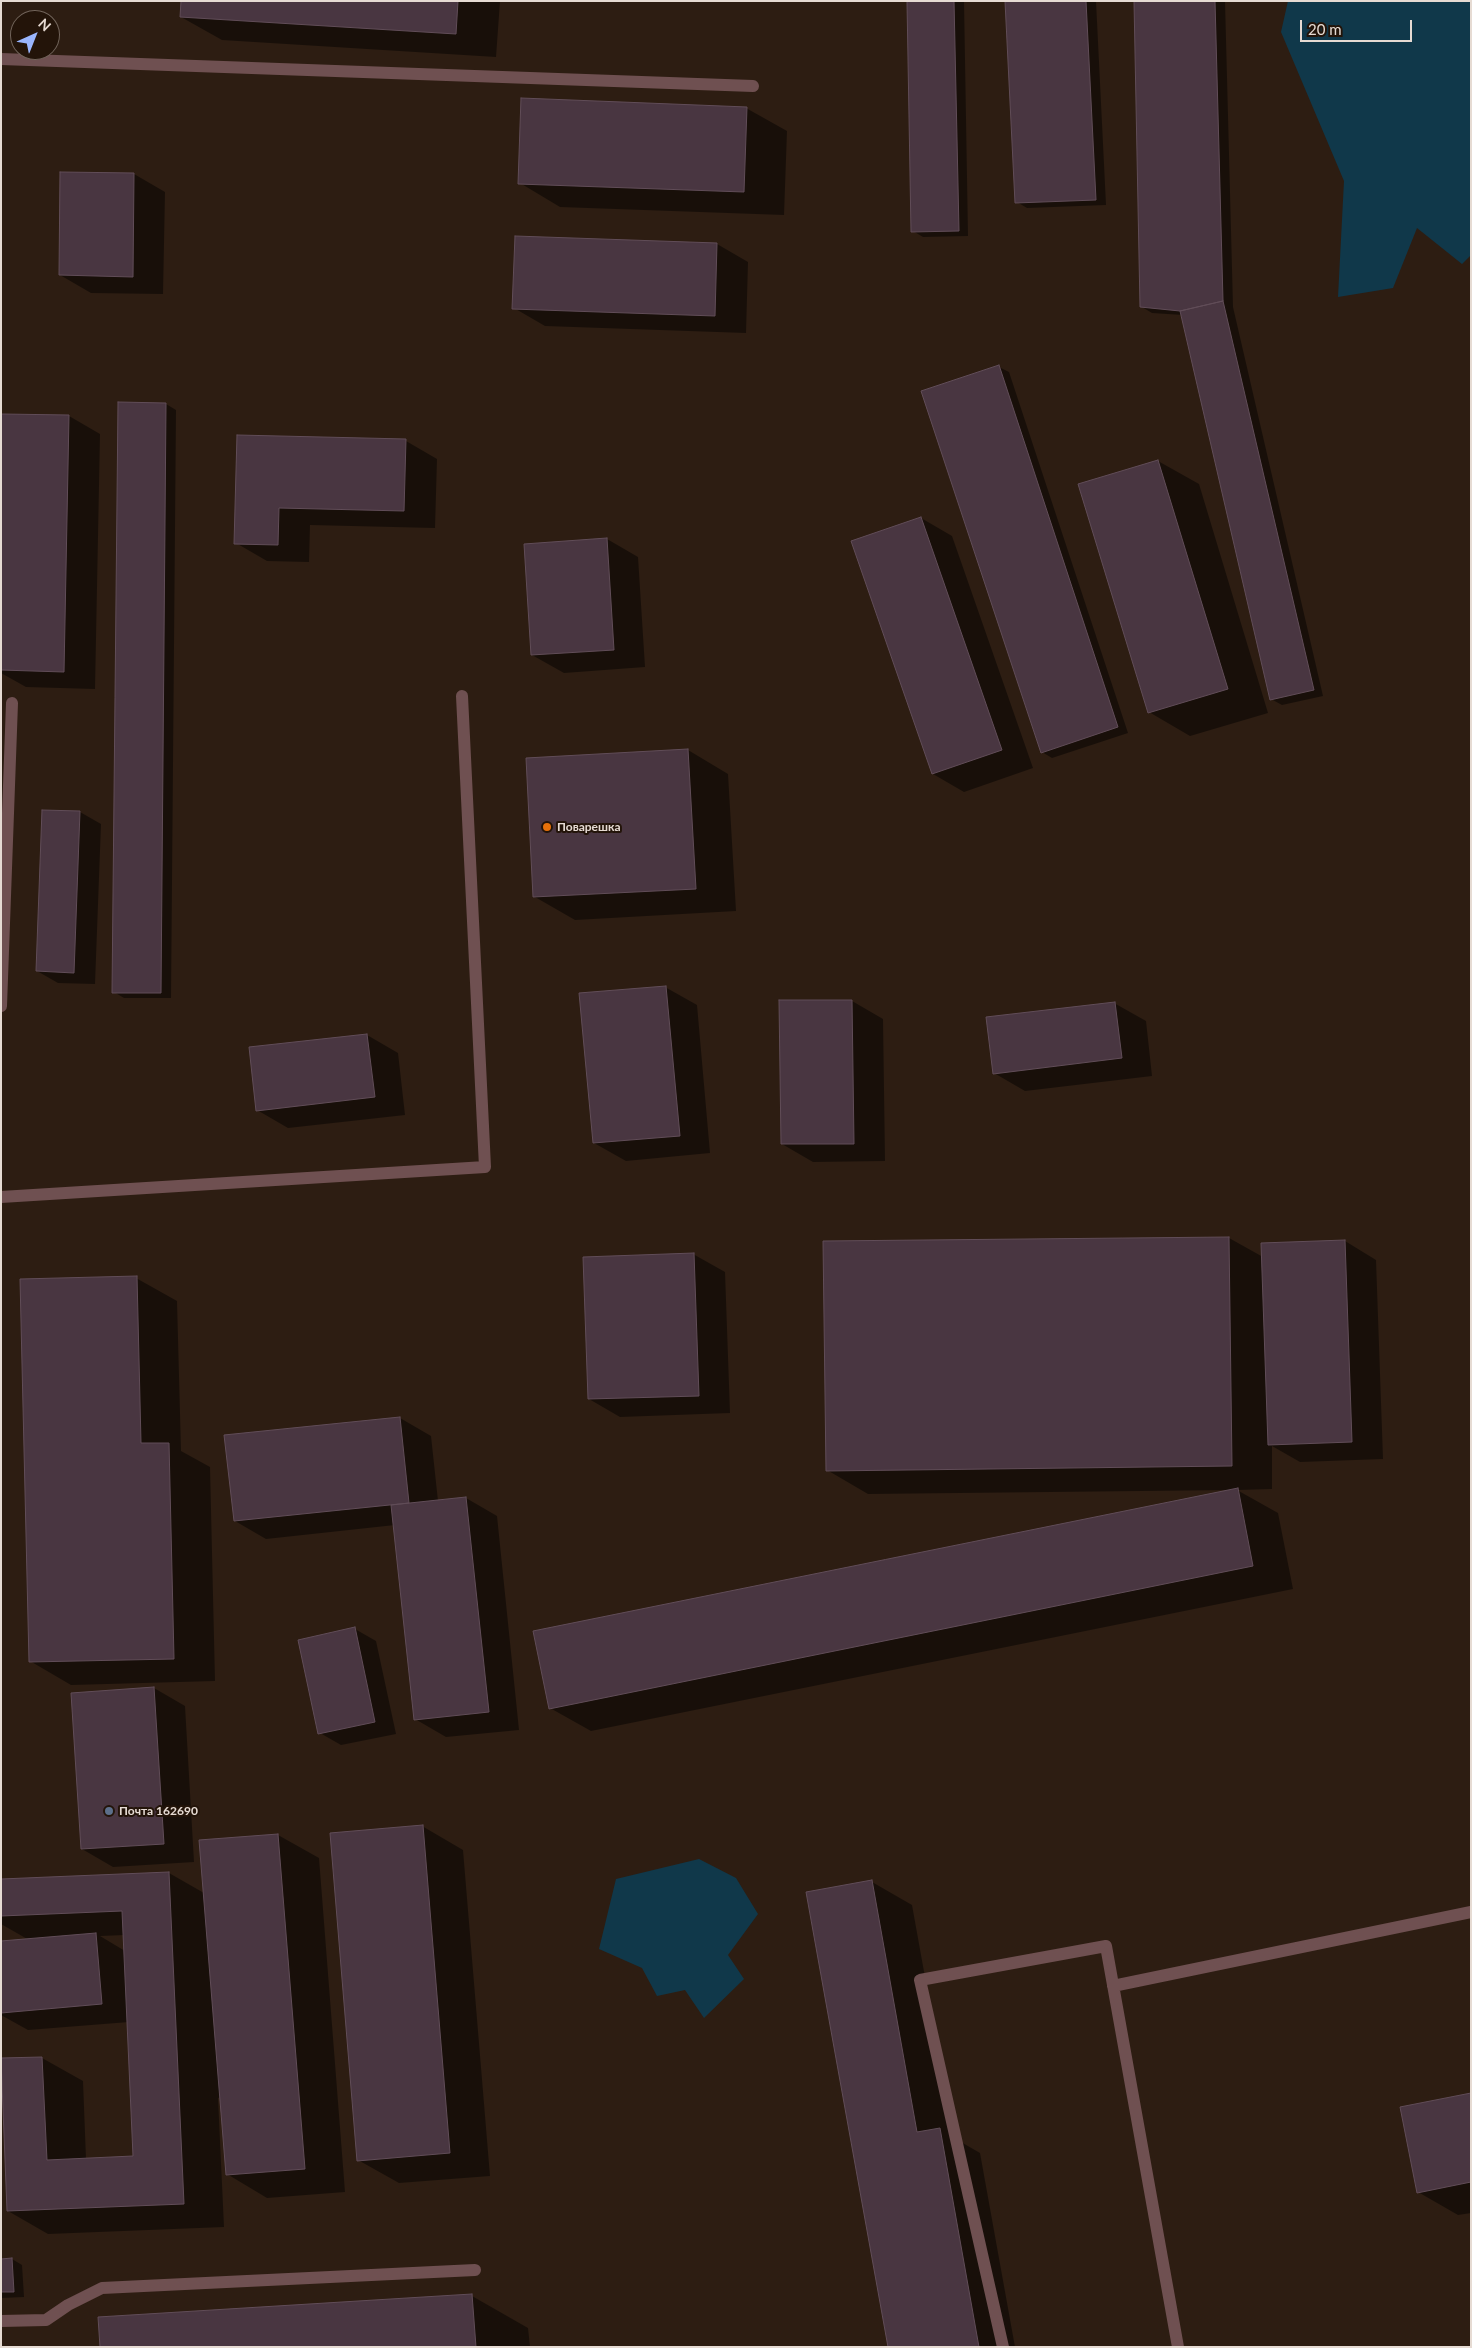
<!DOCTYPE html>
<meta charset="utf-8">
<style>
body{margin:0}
#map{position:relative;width:1472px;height:2348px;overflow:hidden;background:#2d1d12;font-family:Lato,sans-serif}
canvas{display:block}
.frame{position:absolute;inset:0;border:2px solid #e6dbd3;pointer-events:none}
.north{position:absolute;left:10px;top:10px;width:50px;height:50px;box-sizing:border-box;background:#231409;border:1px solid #71645a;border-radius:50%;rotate:44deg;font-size:14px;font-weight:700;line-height:20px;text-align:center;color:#e6dbd3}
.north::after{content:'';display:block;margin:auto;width:18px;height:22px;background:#99b5fd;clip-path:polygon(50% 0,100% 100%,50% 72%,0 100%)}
.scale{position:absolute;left:1300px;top:20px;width:112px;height:22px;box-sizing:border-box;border:2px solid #e6dbd3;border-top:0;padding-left:6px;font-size:15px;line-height:18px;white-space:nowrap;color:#e6dbd3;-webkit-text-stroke:4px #231409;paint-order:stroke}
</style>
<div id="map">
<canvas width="1472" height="2348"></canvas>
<div class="frame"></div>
<div class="north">N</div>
<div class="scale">20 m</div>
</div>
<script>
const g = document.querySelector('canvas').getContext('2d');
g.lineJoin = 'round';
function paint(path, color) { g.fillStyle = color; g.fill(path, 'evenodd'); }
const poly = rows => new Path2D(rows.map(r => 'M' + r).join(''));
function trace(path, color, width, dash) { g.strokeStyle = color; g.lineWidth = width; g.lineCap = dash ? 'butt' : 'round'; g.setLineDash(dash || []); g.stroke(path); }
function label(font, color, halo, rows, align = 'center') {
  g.font = font + ' Lato,sans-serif'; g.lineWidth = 4; g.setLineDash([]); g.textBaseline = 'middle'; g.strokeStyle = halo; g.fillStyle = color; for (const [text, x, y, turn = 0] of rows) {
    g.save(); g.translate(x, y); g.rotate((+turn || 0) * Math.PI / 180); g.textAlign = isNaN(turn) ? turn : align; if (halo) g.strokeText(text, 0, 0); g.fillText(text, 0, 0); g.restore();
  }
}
const water = poly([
 [1288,1,1471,1,1471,255,1462,264,1417,228,1393,288,1338,297,1344,181,1281,32],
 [699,1859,736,1878,758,1914,728,1955,744,1979,704,2018,685,1990,657,1996,642,1968,599,1949,616,1879]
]);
const shadow = poly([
 [182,1,500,1,496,57,222,40,181,17],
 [908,1,964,1,968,236,923,237,913,231],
 [1007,1,1096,1,1106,205,1027,208,1017,202],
 [1135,1,1225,1,1233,307,1323,696,1282,705,1271,699,1183,315,1152,313,1142,307],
 [746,108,787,131,784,215,560,207,520,183],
 [62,173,134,174,165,192,163,294,91,293,60,275],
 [717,244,748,262,746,333,545,326,514,308],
 [999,367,1009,372,1128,733,1052,758,1042,752],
 [166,404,176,410,171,998,124,998,114,992],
 [1,415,69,416,100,434,95,689,26,687,1,673],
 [238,436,406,441,437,459,435,528,310,525,309,562,267,561,236,543],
 [1158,461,1199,484,1268,713,1190,736,1149,712],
 [921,518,952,536,1033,768,964,792,933,774],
 [607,539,638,557,645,667,564,673,532,655],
 [688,750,728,774,736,911,575,920,535,897],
 [80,812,101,824,95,984,58,983,37,971],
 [665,987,697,1005,710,1153,626,1161,594,1143],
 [781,1001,852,1001,883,1019,885,1161,813,1162,782,1144],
 [1114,1003,1146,1021,1152,1076,1025,1091,994,1073],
 [367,1035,398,1053,405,1115,288,1128,257,1110],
 [1229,1238,1263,1257,1262,1244,1345,1241,1376,1260,1383,1459,1300,1462,1272,1446,1272,1489,1237,1490,1278,1513,1293,1589,591,1731,550,1708,1231,1490,868,1494,827,1470],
 [693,1254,725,1272,730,1413,620,1417,589,1399],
 [136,1278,177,1301,181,1451,210,1467,215,1681,71,1685,30,1661],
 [400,1418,431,1436,438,1501,466,1498,497,1516,519,1730,446,1737,415,1719,395,1525,266,1539,235,1521],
 [355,1629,376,1641,396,1734,341,1745,320,1733],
 [154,1688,185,1706,194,1862,113,1867,82,1849],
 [422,1826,463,1850,490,2176,399,2183,358,2160],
 [278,1835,319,1858,345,2192,267,2198,227,2174,221,2097,218,2098,224,2227,48,2234,8,2211,42,2058,83,2081,86,2159,135,2157,129,2022,28,2030,1,2015,1,1942,29,1940,1,1924,1,1880,169,1873,204,1893,200,1841],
 [125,1935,125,1951,100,1936],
 [872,1882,912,1905,954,2138,980,2153,1015,2347,889,2347],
 [1471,2095,1471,2213,1458,2215,1418,2192],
 [12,2259,22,2265,24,2297,1,2298,1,2260],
 [472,2296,528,2328,530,2347,101,2347,100,2319]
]);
const building = poly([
 [181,1,458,1,456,34,180,17,181,1],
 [907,1,954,1,959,231,911,232,907,1],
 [1005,1,1086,1,1096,200,1015,203,1005,1],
 [1134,1,1215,1,1223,301,1180,311,1140,307,1134,1],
 [521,98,747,107,744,192,518,184,521,98],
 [60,172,134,173,133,277,59,275,60,172],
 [515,236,717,243,715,316,512,309,515,236],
 [1223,301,1314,690,1270,700,1180,311,1223,301],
 [999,365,1118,727,1041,753,921,391,999,365],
 [118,402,166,403,161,993,112,993,118,402],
 [1,414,69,415,64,672,1,670,1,414],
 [237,435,406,439,404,511,279,508,278,545,234,544,237,435],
 [1158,460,1228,689,1148,713,1078,484,1158,460],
 [921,517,1002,750,932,774,851,541,921,517],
 [607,538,614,650,531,655,524,544,607,538],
 [688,749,696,889,533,897,526,758,688,749],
 [42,810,80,811,74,973,36,971,42,810],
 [666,986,680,1136,593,1143,579,993,666,986],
 [779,1000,852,1000,854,1144,781,1144,779,1000],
 [1115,1002,1122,1058,993,1074,986,1017,1115,1002],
 [367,1034,375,1097,256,1111,249,1047,367,1034],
 [1229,1237,1232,1466,826,1471,823,1241,1229,1237],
 [1345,1240,1352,1442,1268,1445,1261,1243,1345,1240],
 [694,1253,699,1396,588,1399,583,1257,694,1253],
 [137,1276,141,1443,169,1443,174,1659,29,1662,20,1279,137,1276],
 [400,1417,409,1503,234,1521,224,1435,400,1417],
 [1238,1488,1253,1566,549,1709,533,1631,1238,1488],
 [466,1497,489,1712,414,1720,391,1505,466,1497],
 [355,1627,375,1722,318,1734,298,1640,355,1627],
 [154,1687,164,1844,81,1849,71,1693,154,1687],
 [423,1825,450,2153,357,2161,330,1833,423,1825],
 [278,1834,305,2169,226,2175,199,1840,278,1834],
 [169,1872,184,2204,7,2211,1,2058,42,2057,47,2160,133,2156,122,1911,1,1916,1,1879,169,1872],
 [872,1880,917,2132,940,2128,979,2347,888,2347,806,1892,872,1880],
 [96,1933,102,2004,1,2013,1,1941,96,1933],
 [1471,2093,1471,2182,1417,2193,1400,2107,1471,2093],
 [12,2258,14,2292,1,2292,1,2259,12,2258],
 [472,2294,476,2347,100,2347,98,2317,472,2294]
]);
const minor = poly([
 [1,59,753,86],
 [1,1006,12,703],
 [1,1197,485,1167,462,696],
 [1113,1986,1471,1912],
 [1,2321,46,2320,68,2305,102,2288,475,2270],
 [1003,2347,920,1980,1106,1946,1178,2347]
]);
const markers = [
 [547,827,5,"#e8710a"],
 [109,1811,5,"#5c6f8a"]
];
const poiNames = [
 ["Поварешка",557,827],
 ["Почта 162690",119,1811]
];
paint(water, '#10384a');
paint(shadow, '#0007');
paint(building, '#493641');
trace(building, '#614d58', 1);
trace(minor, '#6f5051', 12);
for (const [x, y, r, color] of markers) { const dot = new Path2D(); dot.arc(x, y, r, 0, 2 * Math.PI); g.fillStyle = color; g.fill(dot); trace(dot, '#231409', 2); }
label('bold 12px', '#e6dbd3', '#231409', poiNames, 'left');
</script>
